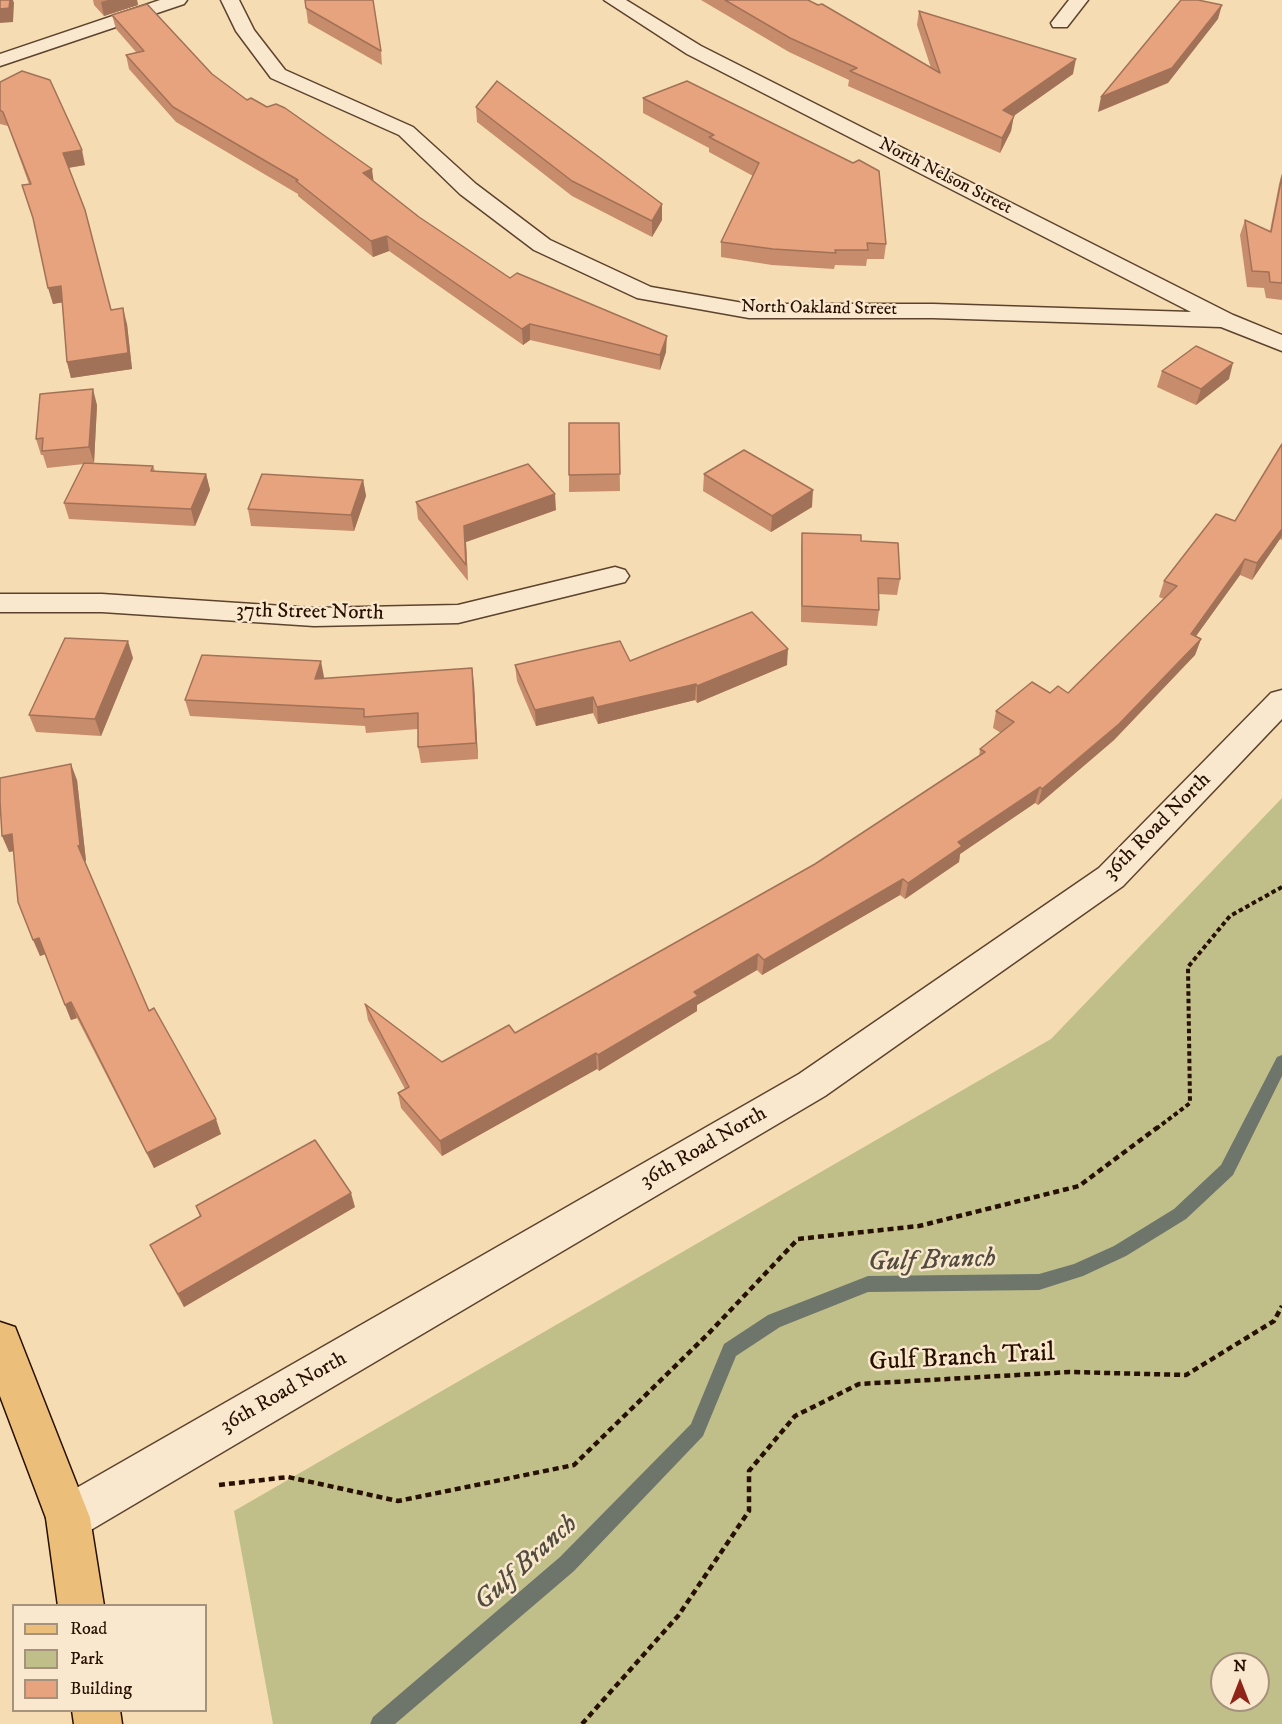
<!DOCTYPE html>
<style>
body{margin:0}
#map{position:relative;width:1282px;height:1724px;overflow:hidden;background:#f6dcb3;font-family:"IM FELL DW Pica",serif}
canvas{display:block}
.legend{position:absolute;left:12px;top:1604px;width:195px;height:108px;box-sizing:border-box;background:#f9e8ce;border:2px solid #a5927c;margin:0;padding:8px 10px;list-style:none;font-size:18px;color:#281000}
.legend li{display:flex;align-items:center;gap:12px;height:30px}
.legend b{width:30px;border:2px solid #a5927c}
.north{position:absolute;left:1210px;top:1652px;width:60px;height:60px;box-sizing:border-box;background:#f9e8ce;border:2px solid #a5927c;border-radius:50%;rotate:0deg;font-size:16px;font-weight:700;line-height:24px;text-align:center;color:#281000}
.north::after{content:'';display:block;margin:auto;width:21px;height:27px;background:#8f2418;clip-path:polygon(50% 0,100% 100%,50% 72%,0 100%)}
</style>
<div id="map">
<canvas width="1282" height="1724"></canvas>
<ul class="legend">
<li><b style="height:8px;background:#ebbe7a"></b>Road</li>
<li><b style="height:16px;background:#c0bf8a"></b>Park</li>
<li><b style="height:16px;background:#e7a37d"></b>Building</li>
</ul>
<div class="north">N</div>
</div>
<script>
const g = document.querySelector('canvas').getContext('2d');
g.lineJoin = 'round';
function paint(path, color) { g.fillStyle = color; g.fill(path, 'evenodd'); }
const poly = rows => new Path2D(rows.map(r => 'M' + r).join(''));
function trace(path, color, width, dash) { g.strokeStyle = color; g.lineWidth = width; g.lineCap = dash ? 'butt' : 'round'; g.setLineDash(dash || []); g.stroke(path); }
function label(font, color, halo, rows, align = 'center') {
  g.font = font + ' "IM FELL DW Pica",serif'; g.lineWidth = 5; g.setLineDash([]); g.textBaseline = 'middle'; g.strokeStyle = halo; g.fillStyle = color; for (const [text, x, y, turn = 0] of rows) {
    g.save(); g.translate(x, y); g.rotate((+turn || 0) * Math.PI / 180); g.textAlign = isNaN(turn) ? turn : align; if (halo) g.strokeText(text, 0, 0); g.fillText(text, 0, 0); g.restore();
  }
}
const green = poly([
 [1282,798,1282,1724,273,1724,234,1511,1051,1039],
 [1222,1664,1258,1664,1258,1700,1222,1700]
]);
const stream = poly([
 [1282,1055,1282,1076,1233,1175,1186,1219,1126,1256,1083,1276,1039,1290,868,1292,780,1327,736,1356,703,1436,574,1571,395,1724,370,1724,373,1717,560,1557,691,1424,724,1344,768,1315,868,1276,1039,1274,1074,1264,1114,1246,1174,1209,1221,1165,1277,1057,1282,1055]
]);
const pathFar1 = poly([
 [1156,1129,1190,1103,1188,967,1230,916,1282,887]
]);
const path = poly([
 [219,1485,288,1477,398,1501,574,1465,708,1334,798,1239,919,1226,1079,1186,1158,1127],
 [582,1724,678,1616,749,1511,749,1471,795,1416,859,1384,1070,1372,1186,1375,1274,1321,1282,1306]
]);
const minor = poly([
 [160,0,187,0,184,4,0,66,0,54,160,0],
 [221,0,239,0,254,30,285,70,413,127,476,184,550,240,651,287,749,304,933,304,1191,312,687,54,604,0,626,0,701,46,1233,315,1282,335,1282,351,1221,327,933,318,749,318,637,298,534,250,460,194,399,135,271,78,236,31,221,0],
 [1069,0,1088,0,1067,27,1053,27,1051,23,1069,0],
 [615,567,625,570,629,576,625,582,458,623,314,626,102,612,0,612,0,594,102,594,314,608,458,605,615,567],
 [1282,690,1282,719,1123,886,825,1096,84,1534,68,1540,52,1534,46,1518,52,1502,799,1074,1099,868,1271,693,1282,690]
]);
const major = poly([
 [0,1322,15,1327,90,1518,104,1606,58,1606,46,1518,0,1396,0,1322],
 [72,1710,120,1710,122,1724,74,1724,72,1710]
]);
const wall = poly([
 [93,0,137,0,138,5,104,16,94,5],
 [305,0,381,51,382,65,308,23],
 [701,0,808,0,931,68,917,25,919,11,1073,74,1013,116,1011,131,1000,153,848,86,849,80,789,52],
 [112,15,212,74,247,100,374,181,419,217,510,278,666,352,660,370,530,340,523,345,389,251,373,257,298,196,298,194,176,122,129,69,126,55,136,52,116,29],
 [687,81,886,244,884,259,867,259,866,266,835,265,834,269,772,265,721,257,721,242,753,176,709,152,709,148,643,113,643,98],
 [0,82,85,165,68,168,111,310,127,324,132,369,71,378,67,362,62,302,53,304,35,225,22,185,29,184,8,126,0,124],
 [476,107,662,204,662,220,652,237,572,196,477,122],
 [1282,173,1282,300,1266,298,1264,288,1247,287,1240,235,1245,220,1270,231,1279,184],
 [1162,371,1229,379,1196,405,1157,387],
 [97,405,94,463,153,466,155,471,206,474,210,490,195,526,69,519,64,503,84,464,47,468,43,455,41,455,36,439],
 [619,423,620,491,569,492,569,475],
 [1282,444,1282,540,1280,539,1252,580,1240,575,1196,636,1201,639,1195,655,1114,740,1038,805,1035,803,960,854,959,862,905,899,900,895,762,975,757,970,697,1005,697,1011,599,1071,597,1069,442,1156,401,1108,398,1093,405,1089,368,1020,365,1004,442,1062,515,1033,815,864,979,757,980,749,1001,733,993,728,996,711,1050,693,1068,693,1164,599,1159,597,1164,581,1235,521],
 [704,474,812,507,771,532,703,491],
 [363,480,366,496,354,531,251,526,248,509],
 [416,502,556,510,466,542,468,581,418,519],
 [802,533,861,541,900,579,897,595,878,594,879,610,877,626,801,622,801,549],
 [133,658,101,736,36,732,29,715],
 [630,661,787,665,697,703,695,700,598,724,593,713,536,726,517,681,515,665],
 [324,677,323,679,474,684,478,759,421,763,418,747,418,729,366,733,365,726,190,716,185,700],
 [77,780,86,861,84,862,149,1011,221,1134,154,1168,77,1018,71,1020,45,954,40,956,13,851,9,852],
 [196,1206,355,1207,184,1307,157,1259,150,1245,200,1217]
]);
const shadedWall = poly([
 [10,0,13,0,14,3,13,22,0,23,0,9],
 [108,0,137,0,138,5,104,16,101,2],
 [1222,5,1218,19,1168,83,1098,112,1101,97],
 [1076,59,1073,74,1001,125,1003,110],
 [1014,116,1011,131,1000,153,1002,138],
 [82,150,85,165,67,168,63,153],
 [372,169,374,184,363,173],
 [662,204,662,220,652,237,652,221],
 [387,236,389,251,373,257,371,241],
 [61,286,65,302,53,304,48,288],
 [123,308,127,324,132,369,71,378,67,362],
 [530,324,530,340,523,345,522,329],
 [667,336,666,352,660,370,660,355],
 [1233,363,1229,379,1196,405,1201,389],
 [93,389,97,405,94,463,89,447],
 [206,474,210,490,195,526,191,509],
 [363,480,366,496,354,531,351,515],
 [813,490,812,507,771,532,772,516],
 [555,494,556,510,466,542,468,581,464,526],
 [1282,529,1282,535,1280,539,1252,580,1257,563],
 [1245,559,1240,575,1186,650,1191,634],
 [1201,639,1195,655,1114,740,1038,805,1042,789],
 [128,641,133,658,101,736,95,719],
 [788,649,787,665,697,703,697,686],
 [321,661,324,677,318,695,315,679],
 [472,668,474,684,478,759,476,743],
 [696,684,695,700,598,724,597,707],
 [593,697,593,713,536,726,535,710],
 [71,764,77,780,86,861,84,862,78,846],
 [1040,787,1035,803,960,854,959,862,905,899,908,883,958,842],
 [12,834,19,850,9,852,2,836],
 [903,879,900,895,762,975,764,960],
 [39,938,46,954,40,956,33,940],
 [758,954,757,970,697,1005,697,1011,599,1071,598,1055,694,992],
 [71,1002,77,1018,71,1020,65,1005],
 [596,1053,597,1069,442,1156,440,1141],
 [216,1119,221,1134,154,1168,147,1153],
 [351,1193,355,1207,184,1307,178,1294]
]);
const building = poly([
 [0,0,10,0,9,8,0,9,0,0],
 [305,0,373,0,381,51,306,8,305,0],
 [725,0,808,0,818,5,822,4,940,73,919,11,1076,59,1003,110,1014,116,1002,138,850,71,857,68,790,38,725,0],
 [1181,0,1198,0,1222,5,1172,68,1101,97,1181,0],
 [147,4,212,74,247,100,251,98,267,107,276,104,285,108,372,169,363,173,419,217,510,278,517,273,667,336,660,355,530,324,522,329,387,236,371,241,296,181,298,180,173,107,126,55,144,51,112,15,147,4],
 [22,71,50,80,82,150,63,153,85,210,111,310,123,308,128,353,67,362,61,286,48,288,33,218,22,185,31,184,3,112,0,110,0,82,22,71],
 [497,81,662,204,652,221,572,181,476,107,497,81],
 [687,81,853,163,859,160,879,171,886,244,867,243,868,250,835,250,836,253,773,249,721,242,759,163,709,137,714,135,643,98,687,81],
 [1282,176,1282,283,1270,282,1269,272,1252,271,1245,220,1271,232,1282,176],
 [1196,346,1233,363,1201,389,1162,371,1196,346],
 [93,389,89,447,42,451,43,438,36,439,40,394,93,389],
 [569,423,619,423,620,474,569,475,569,423],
 [1282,444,1282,529,1257,563,1245,559,1191,634,1201,639,1119,724,1042,789,1040,787,958,842,962,846,908,883,903,879,764,960,758,954,694,992,698,996,598,1055,596,1053,440,1141,398,1093,409,1087,365,1004,442,1062,509,1025,515,1033,815,864,985,752,980,749,1014,722,996,711,1032,682,1050,693,1058,686,1068,693,1177,586,1164,581,1216,514,1235,521,1282,444],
 [744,450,813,490,772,516,704,474,744,450],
 [84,463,153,466,151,471,206,474,191,509,64,503,84,463],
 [528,464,555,494,464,526,466,565,416,502,528,464],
 [262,474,363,480,351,515,248,509,262,474],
 [802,533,861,535,861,541,898,543,900,579,878,578,879,610,802,606,802,533],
 [752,612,788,649,697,686,696,684,597,707,593,697,535,710,515,665,620,641,630,661,752,612],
 [65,638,128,641,95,719,29,715,65,638],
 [202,655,321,661,315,679,472,668,476,743,418,747,418,713,364,717,364,709,185,700,202,655],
 [71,764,80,845,78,846,149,1011,154,1008,216,1119,147,1153,71,1002,65,1005,39,938,33,940,18,902,12,834,2,836,0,801,0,778,71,764],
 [315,1140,351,1193,178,1294,150,1245,201,1216,196,1206,315,1140]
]);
const farStreetnames = [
 ["North Nelson Street",945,177,27],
 ["North Oakland Street",819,309,1]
];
const streetNames = [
 ["37th Street North",310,613,1],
 ["36th Road North",1158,827,-45],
 ["36th Road North",704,1148,-30],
 ["36th Road North",284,1393,-30]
];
const nearStreetnames = [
 ["Gulf Branch Trail",962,1359,-3]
];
const nearWaternames = [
 ["Gulf Branch",932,1262,-2],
 ["Gulf Branch",527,1564,-42]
];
paint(green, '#c0bf8a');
paint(stream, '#6e766b');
trace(minor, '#5c432d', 3);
trace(major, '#281000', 3);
trace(pathFar1, '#281000', 4, [4.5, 3]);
trace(path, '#281000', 4.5, [6, 4]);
paint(minor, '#f9e8ce');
paint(major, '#ebbe7a');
paint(wall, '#c78c6c');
paint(shadedWall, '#a27258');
paint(building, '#e7a37d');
trace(building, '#a27258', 1.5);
label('18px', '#281000', '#f9e8ce', farStreetnames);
label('21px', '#281000', '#f9e8ce', streetNames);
label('26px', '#281000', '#f9e8ce', nearStreetnames);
label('italic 27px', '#514c3e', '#f9e8ce', nearWaternames);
</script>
